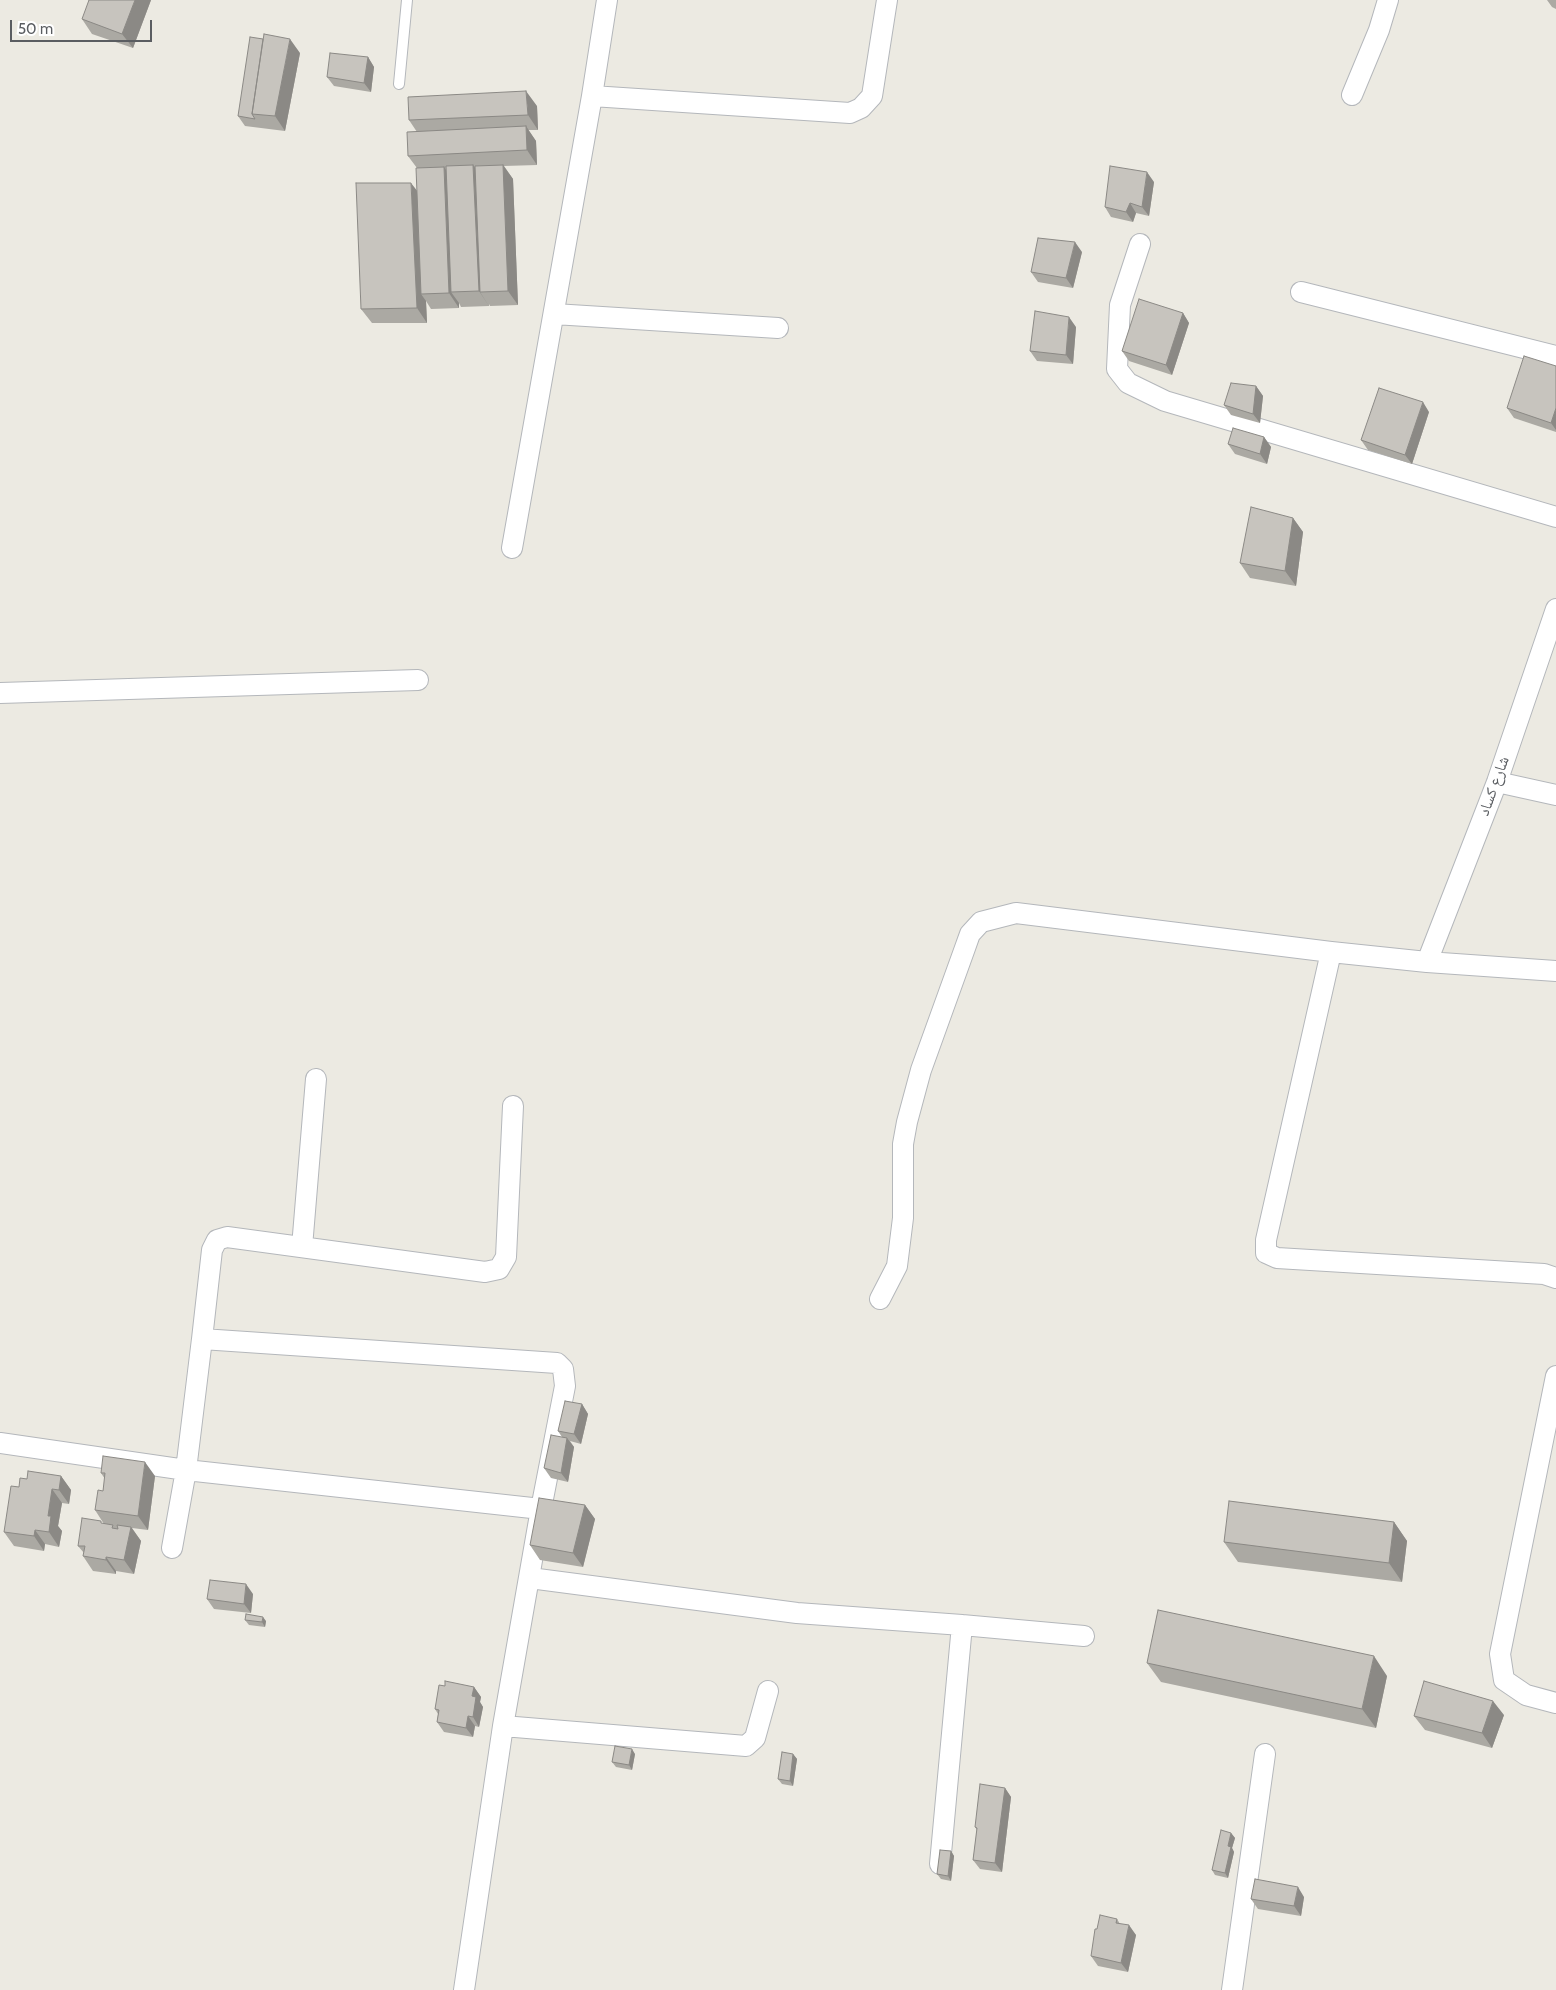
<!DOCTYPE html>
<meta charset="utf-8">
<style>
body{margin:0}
#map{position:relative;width:1556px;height:1990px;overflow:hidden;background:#eceae2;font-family:Cabin,sans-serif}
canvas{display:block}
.scale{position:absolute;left:10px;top:20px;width:142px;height:22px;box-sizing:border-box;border:2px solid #5a5d61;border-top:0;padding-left:6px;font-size:15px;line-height:18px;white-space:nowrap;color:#5a5d61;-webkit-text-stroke:4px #fff;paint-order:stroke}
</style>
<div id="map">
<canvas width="1556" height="1990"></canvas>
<div class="scale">50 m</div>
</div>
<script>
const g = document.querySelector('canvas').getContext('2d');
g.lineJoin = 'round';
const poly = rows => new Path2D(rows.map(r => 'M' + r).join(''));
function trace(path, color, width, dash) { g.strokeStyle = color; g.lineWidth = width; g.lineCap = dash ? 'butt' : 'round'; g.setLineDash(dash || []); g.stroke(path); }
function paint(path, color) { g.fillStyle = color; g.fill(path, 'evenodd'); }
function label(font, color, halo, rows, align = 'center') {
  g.font = font + ' Cabin,"Noto Naskh Arabic",sans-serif'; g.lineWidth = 4; g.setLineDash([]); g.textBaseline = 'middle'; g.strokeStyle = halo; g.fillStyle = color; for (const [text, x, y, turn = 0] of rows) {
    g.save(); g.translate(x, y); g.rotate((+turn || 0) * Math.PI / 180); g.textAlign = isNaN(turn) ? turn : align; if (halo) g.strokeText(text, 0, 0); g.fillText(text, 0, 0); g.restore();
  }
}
const lane = poly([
 [399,84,407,0]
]);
const street = poly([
 [1352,95,1379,30,1388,0],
 [592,96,850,113,861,108,872,96,887,0],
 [1140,244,1120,305,1117,369,1128,383,1165,401,1556,517],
 [1301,292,1556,356],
 [554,314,778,328],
 [512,548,592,96,607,0],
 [0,693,418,680],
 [1497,782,1556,795],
 [1331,952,1266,1240,1266,1253,1277,1258,1544,1274,1556,1278],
 [1427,962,1497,782,1556,609],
 [302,1247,316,1079],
 [880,1299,897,1266,903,1218,903,1144,907,1122,921,1070,965,948,970,934,981,922,1016,913,1331,952,1427,962,1556,971],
 [202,1339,186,1470,541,1509],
 [1556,1376,1500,1654,1504,1680,1526,1695,1556,1703],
 [0,1443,186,1470,172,1548],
 [530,1578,797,1613,962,1625,1084,1636],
 [503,1726,746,1746,755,1738,768,1691],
 [940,1864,962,1625],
 [464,1990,503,1726,541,1509,565,1386,563,1369,557,1363,202,1339,212,1250,217,1240,227,1237,485,1272,499,1269,506,1257,513,1106],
 [1232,1990,1265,1754]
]);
const wall = poly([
 [151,0,133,48,92,34,82,19],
 [1547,0,1556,0,1556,9,1552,7],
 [300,53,285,131,245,126,238,116],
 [368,57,374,67,371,92,334,86,327,77],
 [537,106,538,130,528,130,536,141,537,165,504,166,513,179,518,305,490,306,489,304,489,306,461,307,459,303,459,308,431,309,426,301,427,323,372,323,361,309,417,190,417,168,408,156,417,132,409,120],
 [1154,182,1149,216,1136,213,1133,222,1111,217,1105,207],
 [1082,252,1073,288,1038,282,1031,272],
 [1183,313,1189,323,1172,375,1129,361,1122,351],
 [1076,327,1073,364,1037,361,1030,351],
 [1556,366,1556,432,1514,418,1507,408],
 [1256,386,1263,396,1260,423,1231,415,1224,405],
 [1429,412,1412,464,1368,450,1361,440],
 [1264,437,1271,447,1267,464,1235,454,1228,444],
 [1293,518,1303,532,1296,586,1250,578,1240,563],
 [582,1404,588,1414,581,1444,570,1441,574,1447,568,1482,551,1478,544,1468,562,1437,558,1431],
 [101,1473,155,1476,148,1530,132,1528,141,1541,134,1574,116,1571,116,1574,93,1571,83,1556,84,1553,78,1546,104,1524,95,1510,103,1491,105,1479],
 [61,1476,71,1490,69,1504,62,1503,58,1526,62,1531,59,1547,45,1544,44,1551,14,1546,4,1532,19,1487],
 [585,1505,595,1519,583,1567,540,1560,530,1545],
 [1394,1522,1407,1541,1402,1582,1238,1562,1224,1542],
 [253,1594,251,1613,214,1609,207,1599],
 [245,1620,266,1621,265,1627,249,1625],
 [1147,1663,1387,1676,1376,1728,1161,1682],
 [445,1686,474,1687,481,1697,480,1702,483,1707,479,1727,475,1726,473,1737,444,1732,437,1722,438,1714,435,1709],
 [1504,1715,1492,1748,1425,1730,1414,1716],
 [635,1754,632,1770,616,1767,612,1762],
 [793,1754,797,1759,793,1786,782,1784,778,1779],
 [1005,1788,1011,1797,1002,1872,980,1869,973,1860,977,1830,975,1827],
 [1231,1833,1235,1838,1232,1848,1234,1852,1228,1878,1215,1875,1212,1870],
 [951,1851,954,1856,951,1881,941,1879,937,1874],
 [1304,1897,1301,1916,1258,1909,1251,1899],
 [1117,1919,1120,1924,1136,1935,1128,1972,1098,1966,1091,1956,1097,1929]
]);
const shadedWall = poly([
 [135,0,151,0,133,48,122,34],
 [290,39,300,53,285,131,275,116],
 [368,57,374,67,371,92,364,83],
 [526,91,537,106,538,130,528,115],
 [526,126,536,141,537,165,527,150],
 [473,165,484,180,480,292,489,306,479,291],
 [503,165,513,179,518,305,508,291],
 [444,167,454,182,451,292,459,303,459,308,449,293],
 [1147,172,1154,182,1149,216,1142,207],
 [411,183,422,197,421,294,426,301,427,323,417,308],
 [1130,203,1136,213,1133,222,1126,212],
 [1075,242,1082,252,1073,288,1066,278],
 [1183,313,1189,323,1172,375,1166,365],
 [1069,317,1076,327,1073,364,1066,355],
 [1256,386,1263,396,1260,423,1253,414],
 [1423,402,1429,412,1412,464,1405,455],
 [1556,408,1556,430,1551,423],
 [1264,437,1271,447,1267,464,1260,454],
 [1293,518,1303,532,1296,586,1285,571],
 [582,1404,588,1414,581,1444,574,1434],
 [567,1438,574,1447,568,1482,561,1473],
 [145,1462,155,1476,148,1530,138,1516],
 [61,1476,71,1490,69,1504,59,1490],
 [52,1489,62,1503,58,1526,62,1531,59,1547,49,1532,48,1516],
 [585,1505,595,1519,583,1567,573,1553],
 [1394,1522,1407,1541,1402,1582,1389,1563],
 [131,1527,141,1541,134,1574,124,1560],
 [35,1530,45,1544,44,1551,34,1536],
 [106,1557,116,1571,116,1574,106,1560],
 [246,1584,253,1594,251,1613,244,1604],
 [263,1617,266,1621,265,1627,262,1622],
 [1374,1656,1387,1676,1376,1728,1362,1709],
 [474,1687,481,1697,480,1702,483,1707,479,1727,473,1717,472,1696],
 [1493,1701,1504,1715,1492,1748,1482,1733],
 [468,1716,475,1726,473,1737,466,1728],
 [632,1749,635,1754,632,1770,629,1765],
 [793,1754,797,1759,793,1786,790,1781],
 [1005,1788,1011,1797,1002,1872,995,1863],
 [1231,1833,1235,1838,1232,1848,1234,1852,1228,1878,1225,1873,1228,1846],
 [951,1851,954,1856,951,1881,948,1876],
 [1298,1887,1304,1897,1301,1916,1294,1906],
 [1129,1925,1136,1935,1128,1972,1121,1963]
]);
const building = poly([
 [89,0,135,0,122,34,82,19,89,0],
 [264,34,290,39,275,116,252,114,264,34],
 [250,37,263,39,252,114,255,119,238,116,250,37],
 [330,53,368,57,364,83,327,77,330,53],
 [526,91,528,115,409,120,408,97,526,91],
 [526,126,527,150,408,156,407,132,526,126],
 [473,165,479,291,451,292,446,166,473,165],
 [503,165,508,291,480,292,475,166,503,165],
 [1110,166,1147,172,1142,207,1130,203,1126,212,1105,207,1110,166],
 [444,167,449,293,421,294,416,168,444,167],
 [356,183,411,183,417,308,361,309,356,183],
 [1038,238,1075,242,1066,278,1031,272,1038,238],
 [1139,299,1183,313,1166,365,1122,351,1139,299],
 [1035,311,1069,317,1066,355,1030,351,1035,311],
 [1524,356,1556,366,1556,408,1551,423,1507,408,1524,356],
 [1231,383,1256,386,1253,414,1224,405,1231,383],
 [1379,388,1423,402,1405,455,1361,440,1379,388],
 [1233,428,1264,437,1260,454,1228,444,1233,428],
 [1251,507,1293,518,1285,571,1240,563,1251,507],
 [565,1401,582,1404,574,1434,558,1431,565,1401],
 [551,1435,567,1438,561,1473,544,1468,551,1435],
 [103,1456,145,1462,138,1516,95,1510,98,1490,103,1491,105,1473,101,1473,103,1456],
 [28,1471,61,1476,59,1490,52,1489,48,1516,51,1516,49,1532,35,1530,34,1536,4,1532,11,1486,19,1487,20,1478,27,1479,28,1471],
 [539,1498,585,1505,573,1553,530,1545,539,1498],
 [1229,1501,1394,1522,1389,1563,1224,1542,1229,1501],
 [82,1518,101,1521,101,1523,113,1525,112,1528,118,1529,117,1525,131,1527,124,1560,106,1557,106,1560,83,1556,85,1546,78,1546,82,1518],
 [210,1580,246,1584,244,1604,207,1599,210,1580],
 [1158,1610,1374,1656,1362,1709,1147,1663,1158,1610],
 [246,1614,263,1617,262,1622,245,1620,246,1614],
 [445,1681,474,1687,472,1696,476,1697,473,1717,468,1716,466,1728,437,1722,439,1710,435,1709,439,1685,445,1686,445,1681],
 [1424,1681,1493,1701,1482,1733,1414,1716,1424,1681],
 [615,1746,632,1749,629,1765,612,1762,615,1746],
 [782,1752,793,1754,790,1781,778,1779,782,1752],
 [980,1784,1005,1788,995,1863,973,1860,977,1828,975,1827,980,1784],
 [1221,1830,1231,1833,1228,1846,1231,1847,1225,1873,1212,1870,1221,1830],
 [940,1850,951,1851,948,1876,937,1874,940,1850],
 [1255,1879,1298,1887,1294,1906,1251,1899,1255,1879],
 [1100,1915,1117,1919,1116,1923,1129,1925,1121,1963,1091,1956,1095,1929,1097,1929,1100,1915]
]);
const streetNames = [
 ["شارع كساد",1494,786,-70]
];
trace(lane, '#b4b7bb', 12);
trace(street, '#b4b7bb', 22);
trace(lane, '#fff', 10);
trace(street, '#fff', 20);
paint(wall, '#aba9a3');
paint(shadedWall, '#8b8985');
paint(building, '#c7c4be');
trace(building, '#8b8985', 1);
label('16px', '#5a5d61', '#fff', streetNames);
</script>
